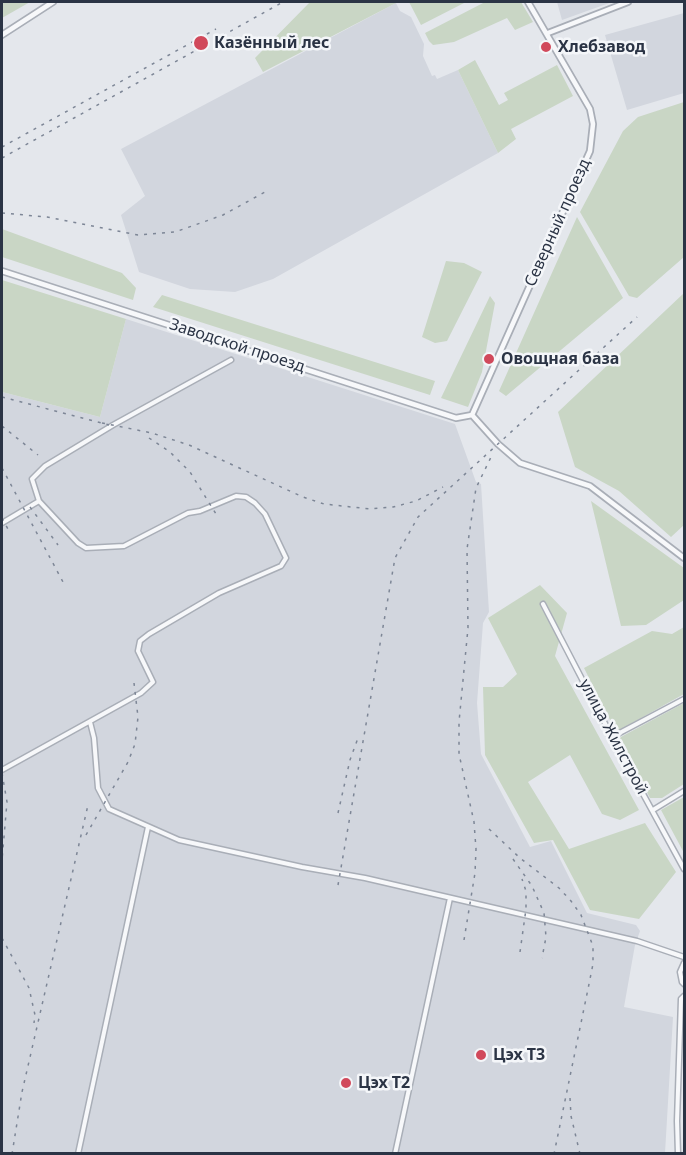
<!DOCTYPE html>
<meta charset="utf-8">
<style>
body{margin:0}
#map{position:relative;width:686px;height:1155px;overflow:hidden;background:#e4e7ec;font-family:"Noto Sans",sans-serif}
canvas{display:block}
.frame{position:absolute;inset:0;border:3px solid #2b3445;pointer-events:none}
</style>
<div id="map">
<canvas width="686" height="1155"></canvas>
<div class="frame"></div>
</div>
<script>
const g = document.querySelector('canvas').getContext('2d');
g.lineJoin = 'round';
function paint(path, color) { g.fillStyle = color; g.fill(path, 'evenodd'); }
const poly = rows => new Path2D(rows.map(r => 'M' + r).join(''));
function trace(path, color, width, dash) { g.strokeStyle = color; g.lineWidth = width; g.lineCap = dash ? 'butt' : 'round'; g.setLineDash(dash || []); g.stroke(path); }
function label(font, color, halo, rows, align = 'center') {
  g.font = font + ' "Noto Sans",sans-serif'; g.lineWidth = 5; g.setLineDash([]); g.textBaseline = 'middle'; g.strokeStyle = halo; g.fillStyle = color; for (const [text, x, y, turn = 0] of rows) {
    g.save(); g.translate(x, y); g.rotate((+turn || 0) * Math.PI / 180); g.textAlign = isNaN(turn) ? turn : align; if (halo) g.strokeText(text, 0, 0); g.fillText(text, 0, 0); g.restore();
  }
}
const built = poly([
 [396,3,400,11,411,17,424,44,423,56,432,76,435,75,437,79,458,70,498,153,273,279,235,292,190,289,139,272,121,215,145,196,121,149],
 [553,3,553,2,612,2,562,20,557,2],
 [684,13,684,93,627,110,605,35],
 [126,319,455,424,476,482,481,484,489,612,483,623,477,703,481,754,530,847,551,841,587,913,636,925,640,931,635,945,624,1007,673,1017,665,1153,2,1153,2,392,100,417]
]);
const green = poly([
 [2,2,30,2,2,18],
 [310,2,398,2,263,72,255,58],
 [409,2,466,2,421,25],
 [485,2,521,2,533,22,515,30,507,18,454,42,433,45,429,41,425,33],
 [475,60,499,105,508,100,504,93,557,65,573,96,511,129,516,139,498,153,458,70],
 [684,102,684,257,637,298,629,296,580,212,623,131,638,117],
 [577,217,623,298,506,396,499,391],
 [2,229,122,273,136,288,133,300,2,257],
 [446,261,464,263,482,272,447,341,435,343,422,337],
 [2,280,126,319,100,417,2,392],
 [684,293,684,525,671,537,619,491,575,467,558,412],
 [162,295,435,381,430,395,153,307],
 [490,296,495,303,482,372,468,407,441,398],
 [591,501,684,568,684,600,646,625,621,626],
 [540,585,567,613,555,656,639,810,620,820,602,814,570,755,528,782,569,849,645,823,676,872,639,919,590,910,553,840,534,843,485,755,483,687,503,687,517,674,488,618],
 [684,627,684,694,616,732,584,668,652,631,672,634],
 [684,703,684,784,662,798,650,798,619,738],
 [684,797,684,853,661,810]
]);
const minor = poly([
 [2,523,39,501],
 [543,604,612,737,684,869],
 [90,722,94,738,98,788,109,809,179,840,302,867,365,878,637,941,684,957],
 [612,737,684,699],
 [2,770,141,693,153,682,138,651,140,641,149,634,219,593,281,566,286,558,265,514,255,503,246,497,236,496,200,511,188,513,124,546,86,548,78,543,39,501,32,479,45,466,113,425,231,360],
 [653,810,684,791],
 [684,963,680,972,682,982,684,984],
 [78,1154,148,827],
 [395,1154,450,898],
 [678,1154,677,1121,681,999,684,996]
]);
const tertiary = poly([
 [548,33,628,2],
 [2,35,53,2],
 [2,271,456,418,472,415],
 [472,415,590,151,593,124,590,109,528,2],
 [472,415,498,444,520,463,590,486,684,558]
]);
const rail = poly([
 [295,2,297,2],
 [2,147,216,29],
 [2,158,283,2],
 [2,213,47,217,138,235,175,232,223,215,265,192],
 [2,397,109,425],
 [102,423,152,433,189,445,303,497,324,504,370,509,393,507,416,501,443,487],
 [2,426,38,455],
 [149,438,170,452,190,472,216,514],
 [2,468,63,582],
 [30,507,58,545],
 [2,518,9,531],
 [2,773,7,802,2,860],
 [338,813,350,760,358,738],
 [489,829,520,858,559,888,571,901,581,915,593,946,593,964,588,989,554,1154],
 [86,835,128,762,135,744,138,717,134,683],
 [513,859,532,886,544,913,546,937,542,958],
 [338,885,395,558,418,517,637,317],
 [2,938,29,988,35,1015,34,1023],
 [464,940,475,873,476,849,474,822,459,754,459,722,468,628,467,549,476,488,493,453],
 [520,952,526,909,526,891,522,879],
 [570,1098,571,1116,580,1154],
 [12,1154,22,1092,88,805]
]);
const markers = [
 [201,43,8,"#d1495b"],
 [546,47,6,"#d1495b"],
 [489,359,6,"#d1495b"],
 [481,1055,6,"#d1495b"],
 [346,1083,6,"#d1495b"]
];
const poiNames = [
 ["Казённый лес",214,43],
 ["Хлебзавод",558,47],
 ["Овощная база",501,359],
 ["Цэх Т3",493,1055],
 ["Цэх Т2",358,1083]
];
const streetNames = [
 ["Северный проезд",558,223,-66],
 ["Заводской проезд",237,346,18],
 ["улица Жилстрой",613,737,62]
];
paint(built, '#d2d6de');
paint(green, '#c9d6c5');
trace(minor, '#a9aeb7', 7);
trace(tertiary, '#a9aeb7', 8);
trace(minor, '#f7f8fa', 4);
trace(tertiary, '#f7f8fa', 4.5);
trace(rail, '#7d8696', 1.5, [3, 6]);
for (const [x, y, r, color] of markers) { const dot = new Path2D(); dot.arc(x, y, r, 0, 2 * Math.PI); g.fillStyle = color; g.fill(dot); trace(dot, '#f4f6f9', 2); }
label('bold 16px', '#2b3445', '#f4f6f9', poiNames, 'left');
label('16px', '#2b3445', '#f4f6f9', streetNames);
</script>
